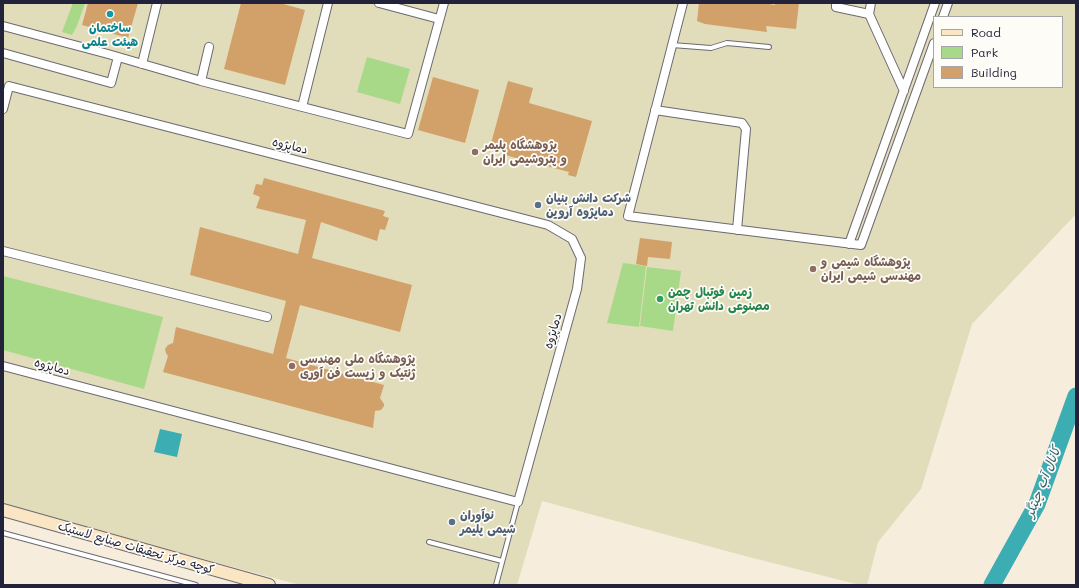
<!DOCTYPE html>
<html>
<head>
<meta charset="utf-8">
<style>
	body { margin:0 }
	#map { position:relative; width:1079px; height:588px; overflow:hidden; background:#f7eddc; font-family:Mali,sans-serif }
	canvas { display:block }
	.frame { position:absolute; inset:0; border:4px solid #22223b; pointer-events:none }
	.legend { position:absolute; left:933px; top:16px; width:130px; height:72px; box-sizing:border-box; background:#fdfcf7; border:1px solid #a5a5ac; margin:0; padding:5px 7px; list-style:none; font-size:12px; color:#22223b }
	.legend li { display:flex; align-items:center; gap:8px; height:20px }
	.legend b { width:20px; border:1px solid #a5a5ac }
</style>
</head>
<body>
<div id="map">
<canvas width="1079" height="588"></canvas>
<div class="frame"></div>
<ul class="legend">
<li><b style="height:5px;background:#fbe6c3"></b>Road</li>
<li><b style="height:11px;background:#a8d988"></b>Park</li>
<li><b style="height:11px;background:#d2a169"></b>Building</li>
</ul>
</div>
<script>
const c = document.querySelector('canvas').getContext('2d');
c.lineJoin = 'round';
function fillPath(path, color) {
  c.fillStyle = color;
  c.fill(path, 'evenodd');
}
function stroke(path, color, width, dash) {
  c.strokeStyle = color;
  c.lineWidth = width;
  c.lineCap = dash ? 'butt' : 'round';
  c.setLineDash(dash || []);
  c.stroke(path);
}
function drawText(font, color, halo, rows, align = 'center') {
  c.font = font + ' Mali,"Playpen Sans Arabic",sans-serif';
  c.lineWidth = 3.5;
  c.setLineDash([]);
  c.textBaseline = 'middle';
  c.strokeStyle = halo;
  c.fillStyle = color;
  for (const [text, x, y, turn = 0] of rows) {
    c.save();
    c.translate(x, y);
    c.rotate((+turn || 0) * Math.PI / 180);
    c.textAlign = isNaN(turn) ? turn : align;
    if (halo) c.strokeText(text, 0, 0);
    c.fillText(text, 0, 0);
    c.restore();
  }
}
fillPath(new Path2D(`
	M3,3H1076V214L972,324L921,489L878,542L867,585H860L745,556L542,501L517,585H300L3,505ZM934,17H1062V87H934Z`), '#e1dcba');
fillPath(new Path2D(`
	M73,3H85L77,26L72,35L62,32Z
	M367,57L410,69L400,104L357,92Z
	M623,263L646,266L639,327L607,323Z
	M647,267L681,271L673,331L640,326Z
	M3,276L163,317L144,389L3,350Z`), '#a8d988');
fillPath(new Path2D(`
	M160,429L182,434L177,457L154,452Z`), '#3badb3');
stroke(new Path2D(`
	M992,585L1037,504L1076,396`), '#3badb3', 17);
fillPath(new Path2D(`
	M88,3H138L128,38L82,25Z
	M241,3H280L305,10L285,85L224,69Z
	M699,3H762L775,5V3H799L796,29L766,26L767,32L705,24L697,21Z
	M433,77L479,90L465,143L418,130Z
	M508,81L533,88L529,103L592,121L576,177L568,175L569,172L505,155L506,151L490,147Z
	M264,178L385,211L383,216L389,218L385,230L380,229L377,241L321,222L312,258L412,285L400,332L300,305L286,358L384,385L380,398L384,404V406L381,410L375,411L373,428L163,372L168,356L166,353L165,349L168,345L173,343L176,327L273,354L286,301L190,275L200,227L298,254L306,220L256,208L260,197L253,194L256,184L262,185Z
	M640,238L672,242L670,259L648,257L647,266L636,264Z`), '#d2a169');
const lane = new Path2D(`
	M672,45L711,48L727,43L769,47
	M3,533L196,585
	M429,542L502,561
	M496,585L518,502`);
const street = new Path2D(`
	M379,3L439,19
	M683,3L628,216L861,245L934,43
	M836,3V7L869,14L871,3
	M869,14L904,91
	M943,17L948,3
	M3,26L108,54L201,81L408,134L444,3
	M3,53L111,83L118,57
	M142,64L157,3
	M201,81L209,47
	M302,107L328,3
	M3,109L9,86L548,225L572,239L581,258L577,289L518,502L3,366
	M655,110L742,123L746,129L737,230
	M849,244L935,3
	M3,251L267,317`);
const secondary = new Path2D(`
	M3,510L269,585`);
stroke(lane, '#6d6973', 6);
stroke(street, '#6d6973', 10);
stroke(secondary, '#6d6973', 14);
stroke(lane, '#fff', 4);
stroke(street, '#fff', 8);
stroke(secondary, '#fbe6c3', 12);
for (const [x, y, r, color] of [
	[110,14,4,"#0f9aa8"],
	[475,152,4,"#8d6e63"],
	[538,205,4,"#5c6f8a"],
	[813,269,4,"#8d6e63"],
	[660,299,4,"#2e9e5b"],
	[292,366,4,"#8d6e63"],
	[452,522,4,"#5c6f8a"]
]) {
  const dot = new Path2D();
  dot.arc(x, y, r, 0, 2 * Math.PI);
  c.fillStyle = color;
  c.fill(dot);
  stroke(dot, '#fdfcf7', 1.5);
}
drawText('bold 12px', '#0d838f', '#fdfcf7', [
	["ساختمان",110,28],
	["هیئت علمی",110,42]
]);
drawText('bold 12px', '#785e54', '#fdfcf7', [
	["پژوهشگاه پلیمر",483,145],
	["و پتروشیمی ایران",483,159],
	["پژوهشگاه شیمی و",821,262],
	["مهندسی شیمی ایران",821,276],
	["پژوهشگاه ملی مهندسی",300,359],
	["ژنتیک و زیست فن آوری",300,373]
], 'left');
drawText('12px', '#22223b', '#fdfcf7', [
	["دماپژوه",290,146,14],
	["دماپژوه",553,331,-74],
	["دماپژوه",52,367,15],
	["کوچه مرکز تحقیقات صنایع لاستیک",136,548,16]
]);
drawText('bold 12px', '#4e5e75', '#fdfcf7', [
	["شرکت دانش بنیان",546,198],
	["دماپژوه آروین",546,212],
	["نوآوران",460,515],
	["شیمی پلیمر",460,529]
], 'left');
drawText('bold 12px', '#27864d', '#fdfcf7', [
	["زمین فوتبال چمن",668,292],
	["مصنوعی دانش تهران",668,306]
], 'left');
drawText('italic 13px', '#2d6171', '#fdfcf7', [
	["کانال آب چیتگر",1043,482,-68]
]);
</script>
</body>
</html>
